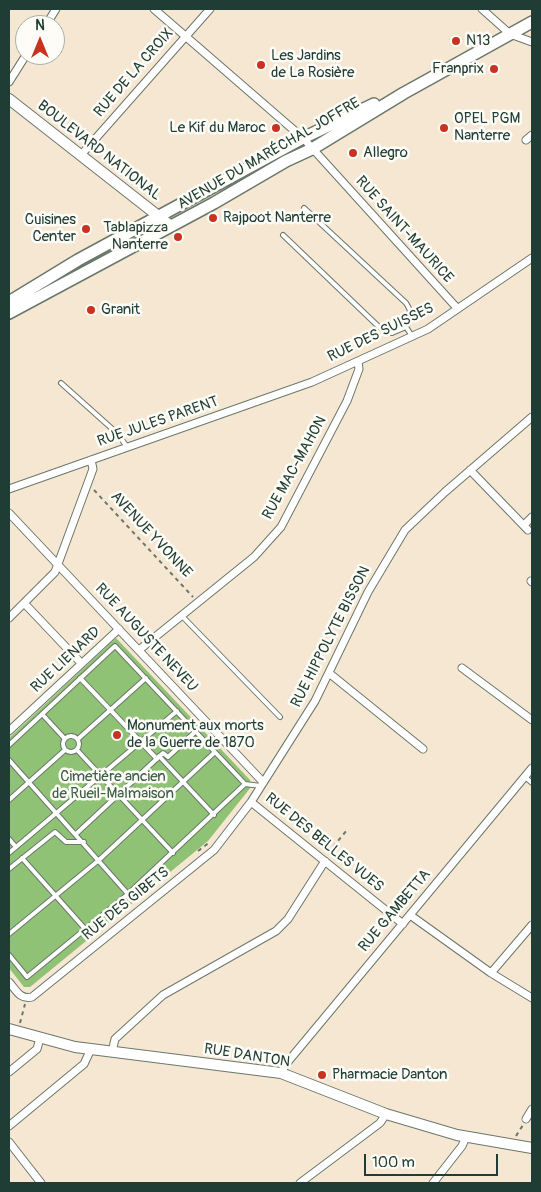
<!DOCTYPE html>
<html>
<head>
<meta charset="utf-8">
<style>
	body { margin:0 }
	#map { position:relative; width:541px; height:1192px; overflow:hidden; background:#f6e7d2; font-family:Pangolin,sans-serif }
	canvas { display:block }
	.frame { position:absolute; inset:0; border:10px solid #1f3d34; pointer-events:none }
	.north { position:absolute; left:15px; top:15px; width:50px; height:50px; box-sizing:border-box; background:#fdfcf7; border:1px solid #a4b0a9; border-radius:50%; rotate:0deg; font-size:14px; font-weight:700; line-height:20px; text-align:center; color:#1f3d34 }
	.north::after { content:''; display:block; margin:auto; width:18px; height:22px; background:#c8321e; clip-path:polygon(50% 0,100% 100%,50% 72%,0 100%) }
	.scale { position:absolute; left:364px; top:1154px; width:134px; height:22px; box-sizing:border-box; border:2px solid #1f3d34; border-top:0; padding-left:6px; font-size:15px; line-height:18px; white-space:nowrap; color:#1f3d34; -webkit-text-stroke:4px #fdfcf7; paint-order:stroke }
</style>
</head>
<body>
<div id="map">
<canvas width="541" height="1192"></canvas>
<div class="frame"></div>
<div class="north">N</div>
<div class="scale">100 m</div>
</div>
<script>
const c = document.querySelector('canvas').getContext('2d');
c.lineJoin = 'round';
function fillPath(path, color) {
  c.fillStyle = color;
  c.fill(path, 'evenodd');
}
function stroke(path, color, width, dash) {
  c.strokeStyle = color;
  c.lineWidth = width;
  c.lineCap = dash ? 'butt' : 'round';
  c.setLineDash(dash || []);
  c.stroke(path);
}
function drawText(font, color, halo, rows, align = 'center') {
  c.font = font + ' Pangolin,sans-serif';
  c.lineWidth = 5;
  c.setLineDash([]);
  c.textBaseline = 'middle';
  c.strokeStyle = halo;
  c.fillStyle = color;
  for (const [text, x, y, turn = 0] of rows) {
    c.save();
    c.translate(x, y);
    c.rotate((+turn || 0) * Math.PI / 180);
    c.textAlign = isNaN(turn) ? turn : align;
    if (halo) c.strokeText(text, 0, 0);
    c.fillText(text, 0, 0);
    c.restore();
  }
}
fillPath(new Path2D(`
	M116,638L250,780L251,787L208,841L30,987H24L9,968V738Z`), '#8fc274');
const lane = new Path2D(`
	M304,208L406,303C412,312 412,318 406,327
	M283,235L379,327L392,333L406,327L412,336
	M61,383L118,434L127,447
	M182,616L280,717
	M80,678L157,759
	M42,714L65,739
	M63 744a8 8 0 1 1 16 0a8 8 0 1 1-16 0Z
	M78,739L146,678
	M9,745L115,646L245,784L261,786
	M77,750L173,853
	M159,756L214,815
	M9,760L128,894
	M525,777L532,783
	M9,800L65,750
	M76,834L163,753L168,757L196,731
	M9,839L16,847
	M9,853L177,711
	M22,858L86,930
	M9,869L55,832L66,842H84
	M9,934L99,860L215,752
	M9,955L27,977L128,894L245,784`);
const street = new Path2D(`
	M154,9L303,138L457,308
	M482,9L510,34L532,42
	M46,25L56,9
	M9,82L26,55
	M526,140L532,135
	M81,155L210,9
	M470,470L528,530
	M9,489L312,382L428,329L532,258
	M9,513L263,782
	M524,525L532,517
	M531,581L532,582
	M24,603L81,663
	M9,618L55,572L93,469L91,460
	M139,650L254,557L281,527L347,401L359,369L358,361
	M462,668L532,720
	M329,673L423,749
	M9,731L119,629
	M251,802L403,924
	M410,915L491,973L532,998
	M491,973L532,925
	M9,982C16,990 20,1000 32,997L214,850L251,802L315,701L368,592L405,530L445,492L532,417
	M112,1052L115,1039L163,995L276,931L288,919L325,861
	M9,1072L37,1049L40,1038
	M281,1073L286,1064L532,768
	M526,1119L532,1109
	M9,1126L84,1064L91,1049
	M9,1142L41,1183
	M300,1183L380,1123L386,1114
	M433,1183L462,1146L466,1137`);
const secondary = new Path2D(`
	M9,99L171,226
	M9,1029L75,1047L281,1073L386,1114L457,1135L532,1148`);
const primary = new Path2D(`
	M9,302L78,260L303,138L374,104
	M9,313L214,203L286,161L312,149L404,93L532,22`);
stroke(lane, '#6a786b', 6);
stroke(street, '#6a786b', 9);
stroke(secondary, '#6a786b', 12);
stroke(primary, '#6a786b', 14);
stroke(new Path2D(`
	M94,490L193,597
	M198,851L210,842
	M328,853L347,830
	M20,1023L25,1004
	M516,1136L523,1125`), '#6a786b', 2, [4, 4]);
stroke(lane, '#fff', 4);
stroke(street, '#fff', 7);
stroke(secondary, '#fff', 10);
stroke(primary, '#fff', 11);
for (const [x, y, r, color] of [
	[456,41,5,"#c8321e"],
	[261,65,5,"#c8321e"],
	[494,69,5,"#c8321e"],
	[276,128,5,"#c8321e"],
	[444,128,5,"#c8321e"],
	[353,153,5,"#c8321e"],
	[213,218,5,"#c8321e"],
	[86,229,5,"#c8321e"],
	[178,237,5,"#c8321e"],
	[91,310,5,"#c8321e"],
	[117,735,5,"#c8321e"],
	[322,1075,5,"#c8321e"]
]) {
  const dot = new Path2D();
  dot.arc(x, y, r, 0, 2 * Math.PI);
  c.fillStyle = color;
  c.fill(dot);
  stroke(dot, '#fdfcf7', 2);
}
drawText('15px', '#1f3d34', '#fdfcf7', [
	["N13",466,41],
	["Les Jardins",271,56],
	["de La Rosière",271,73],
	["Franprix",484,69,"right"],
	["OPEL PGM",454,119],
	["Nanterre",454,136],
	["Le Kif du Maroc",266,128,"right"],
	["Allegro",363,153],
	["Rajpoot Nanterre",223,218],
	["Cuisines",76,220,"right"],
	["Center",76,237,"right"],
	["Tablapizza",168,228,"right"],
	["Nanterre",168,245,"right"],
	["Granit",101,310],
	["Monument aux morts",127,726],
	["de la Guerre de 1870",127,743],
	["Pharmacie Danton",332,1075]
], 'left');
drawText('15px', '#1f3d34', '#fdfcf7', [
	["RUE DE LA CROIX",134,73,-49],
	["BOULEVARD NATIONAL",99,151,38],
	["AVENUE DU MARÉCHAL JOFFRE",269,154,-30],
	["RUE SAINT-MAURICE",404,230,48],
	["RUE DES SUISSES",381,333,-26],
	["RUE JULES PARENT",158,422,-19],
	["RUE MAC-MAHON",295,468,-61],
	["AVENUE YVONNE",151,535,47],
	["RUE HIPPOLYTE BISSON",331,637,-63],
	["RUE AUGUSTE NEVEU",146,638,47],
	["RUE LIENARD",66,660,-43],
	["RUE DES BELLES VUES",324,843,39],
	["RUE DES GIBETS",126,904,-39],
	["RUE GAMBETTA",395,911,-50],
	["RUE DANTON",247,1056,9]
]);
drawText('15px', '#3b5e44', '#fdfcf7', [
	["Cimetière ancien",113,777],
	["de Rueil-Malmaison",113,794]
]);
</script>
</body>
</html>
